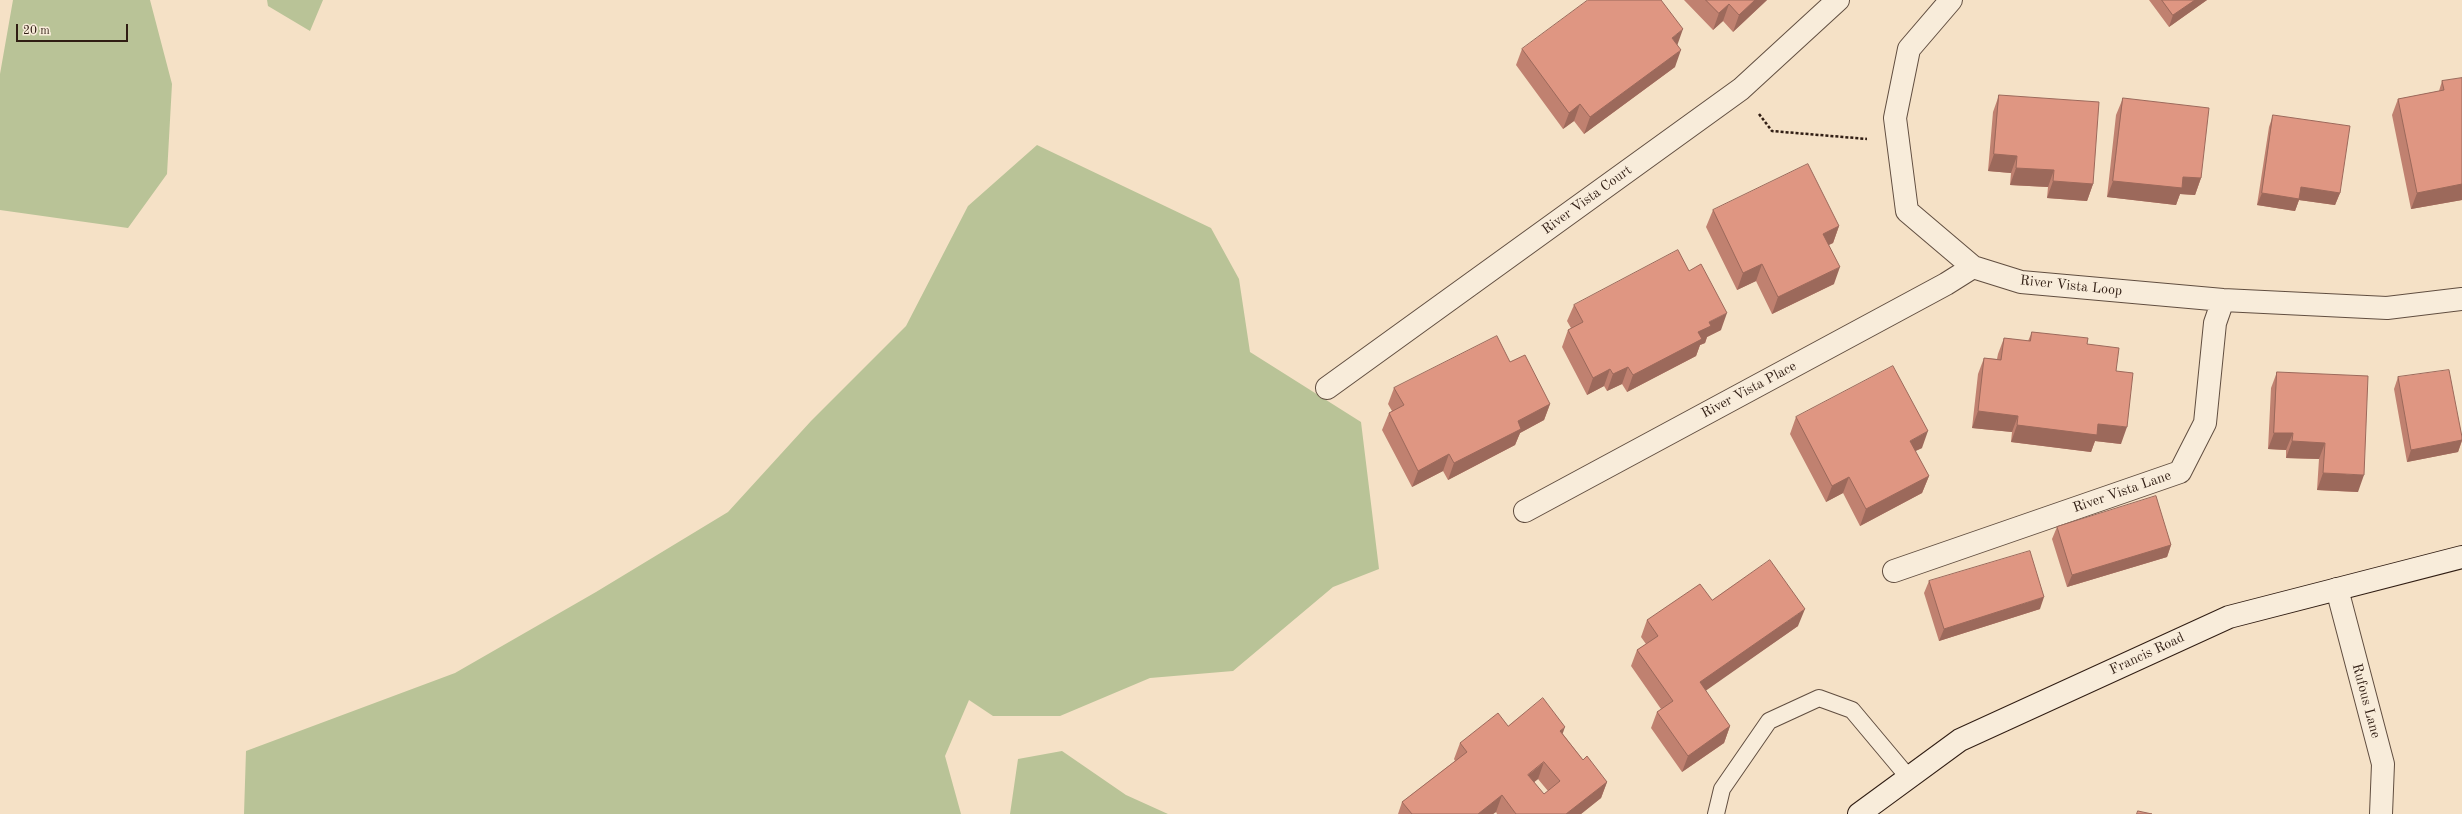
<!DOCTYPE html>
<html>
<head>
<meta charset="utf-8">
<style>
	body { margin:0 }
	#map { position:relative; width:2462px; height:814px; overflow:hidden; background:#f5e1c6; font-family:"Old Standard TT",serif }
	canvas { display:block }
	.scale { position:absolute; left:16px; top:24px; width:112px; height:18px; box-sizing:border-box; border:2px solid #301d13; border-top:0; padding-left:5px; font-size:12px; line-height:14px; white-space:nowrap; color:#301d13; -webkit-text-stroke:3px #f8ecda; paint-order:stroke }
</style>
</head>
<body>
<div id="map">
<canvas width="2462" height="814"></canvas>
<div class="scale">20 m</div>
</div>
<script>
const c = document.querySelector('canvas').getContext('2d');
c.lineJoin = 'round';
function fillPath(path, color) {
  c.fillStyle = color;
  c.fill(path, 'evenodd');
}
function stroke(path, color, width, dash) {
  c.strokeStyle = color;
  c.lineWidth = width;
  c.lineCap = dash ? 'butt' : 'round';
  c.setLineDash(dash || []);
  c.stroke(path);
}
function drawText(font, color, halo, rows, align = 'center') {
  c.font = font + ' "Old Standard TT",serif';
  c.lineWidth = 3.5;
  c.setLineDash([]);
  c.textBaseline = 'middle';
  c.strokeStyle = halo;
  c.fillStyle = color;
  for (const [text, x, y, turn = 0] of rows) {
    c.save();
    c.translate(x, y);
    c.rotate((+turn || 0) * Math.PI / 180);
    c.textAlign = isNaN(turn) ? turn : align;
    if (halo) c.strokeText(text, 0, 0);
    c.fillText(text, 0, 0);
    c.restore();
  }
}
fillPath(new Path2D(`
	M13,0H150L172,84L167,174L128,228L0,210V74Z
	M267,0H323L310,31L268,6Z
	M1037,145L1211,228L1239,279L1250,352L1361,422L1379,569L1333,587L1233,671L1150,678L1060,716H993L969,700L945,756L961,814H244L246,751L455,673L596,592L728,512L811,421L906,326L968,206Z
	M1062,751L1126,795L1168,814H1010L1018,759Z`), '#b9c397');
const lane = new Path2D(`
	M1716,814L1722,789L1769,721L1819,698L1852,710L1909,778`);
const street = new Path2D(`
	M1951,0L1909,49L1895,118L1907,211L1973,267L2021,282L2223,300L2387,308L2462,299
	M1327,388L1741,89L1838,0
	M1525,511L1946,284L1973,267
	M1894,571L2180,472L2205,423L2215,323L2223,300
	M2337,589L2383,764L2381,814`);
const secondary = new Path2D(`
	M1859,814L1960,740L2229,617L2462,557`);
stroke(lane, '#614e40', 18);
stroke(street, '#614e40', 24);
stroke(secondary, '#301d13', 24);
stroke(new Path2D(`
	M1759,114L1772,131L1867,139`), '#301d13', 2.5, [3, 2]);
stroke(lane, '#f8ecda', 16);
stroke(street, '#f8ecda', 22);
stroke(secondary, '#f8ecda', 22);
fillPath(new Path2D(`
	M1684,0H1767L1733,32L1723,21L1713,30Z
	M2149,0H2207L2169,27Z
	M1677,45L1675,67L1584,134L1574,121L1563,129L1516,65L1522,49Z
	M2462,78V200L2411,209L2392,115L2398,99L2439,91L2442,81Z
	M1999,95L2093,184L2087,201L2047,198L2048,187L2010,185L2011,173L1988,171L1993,112Z
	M2123,98L2201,178L2195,195L2180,194L2176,205L2107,197L2116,115Z
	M2273,115L2340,193L2335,205L2299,200L2295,211L2257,205L2269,127Z
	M1713,210L1839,226L1833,243L1828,245L1834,284L1772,314L1756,281L1737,290L1706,227Z
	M1574,305L1721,330L1707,337L1705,343L1700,345L1696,356L1627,392L1622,384L1607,391L1604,386L1587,395L1562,347L1568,330L1571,328L1567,321Z
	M2032,332L2087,344L2116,371L2121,444L2095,441L2091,452L2011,442L2012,432L1972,428L1978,374L1984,358L1997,359L1998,354L2004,338L2028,341Z
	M1510,362L1550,404L1544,420L1520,433L1515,445L1448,480L1443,471L1412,487L1382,430L1389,413L1392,411L1388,404L1394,388Z
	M2277,372L2358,492L2317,490L2319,459L2286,458V450L2268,449L2271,388Z
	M2398,377L2462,437V441L2458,452L2407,462L2394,389Z
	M1796,417L1922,448L1915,451L1929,476L1922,493L1860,526L1843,493L1826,502L1790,434Z
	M2057,527L2171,545L2167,557L2067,587L2052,539Z
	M1929,581L2040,609L1939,641L1924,593Z
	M1712,600L1798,626L1705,690L1730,726L1724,743L1682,772L1651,728L1657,712L1661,709L1631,666L1637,650L1646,644L1641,637L1647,620Z
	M1563,734L1583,760L1607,782L1601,798L1581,814H1497L1496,812L1493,814H1398L1402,802L1455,761L1454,759L1460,743ZM1538,779L1548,791L1544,794L1534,782Z`), '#c08170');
fillPath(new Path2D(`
	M1755,0H1767L1733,32L1739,15Z
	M2195,0H2207L2169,27L2173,15Z
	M1729,4L1723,21L1713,30L1719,13Z
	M1683,29L1677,46L1672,38Z
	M1681,50L1675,67L1584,134L1590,117Z
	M1580,104L1574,121L1563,129L1569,113Z
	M1994,154L2017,156L2011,173L1988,171Z
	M2016,168L2054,170L2048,187L2010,185Z
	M2183,177L2201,178L2195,195L2180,194L2176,205L2107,197L2113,181Z
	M2053,181L2093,184L2087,201L2047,198Z
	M2462,184V200L2411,209L2417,193Z
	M2301,187L2340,193L2335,205L2299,200L2295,211L2257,205L2262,193Z
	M1839,226L1833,243L1817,251L1823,234Z
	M1762,264L1756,281L1737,290L1743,273Z
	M1840,267L1834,284L1772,314L1778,297Z
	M1727,313L1721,330L1707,337L1705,343L1700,345L1696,356L1627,392L1633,375L1698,332L1709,322Z
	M1628,367L1622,384L1607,391L1613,374Z
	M1610,369L1604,386L1587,395L1593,378Z
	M1550,404L1544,420L1520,433L1515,445L1448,480L1454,463L1518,421Z
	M1978,411L2018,416L2012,432L1972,428Z
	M2098,424L2127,427L2121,444L2095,441L2091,452L2011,442L2017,425Z
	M1928,431L1922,448L1903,457L1910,441Z
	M2274,433H2293L2286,450L2268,449Z
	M2462,440L2458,452L2407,462L2411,450Z
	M2292,441L2325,443L2319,459L2286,458Z
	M1449,454L1443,471L1412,487L1418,471Z
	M2323,473L2364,475L2358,492L2317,490Z
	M1929,476L1922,493L1860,526L1866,509Z
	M1849,477L1843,493L1826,502L1832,486Z
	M2171,545L2167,557L2067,587L2072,575Z
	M2044,597L2040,609L1939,641L1944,629Z
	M1805,609L1798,626L1694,699L1700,682Z
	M1730,726L1724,743L1682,772L1688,756Z
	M1565,727L1559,744L1560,731Z
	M1544,762L1538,779L1522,792L1528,775Z
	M1607,782L1601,798L1581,814H1566Z
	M1502,795L1496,812L1493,814H1478Z`), '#9c695b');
const building = new Path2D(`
	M1588,0H1661L1683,29L1672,38L1681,50L1590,117L1580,104L1569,113L1522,49Z
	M1706,0H1755L1739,15L1729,4L1719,13Z
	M2162,0H2195L2173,15Z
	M2462,78V184L2417,193L2398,99L2444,90L2442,81Z
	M1999,95L2099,102L2093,184L2053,181L2054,170L2016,168L2017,156L1994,154Z
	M2123,98L2209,108L2201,178L2183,177L2182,188L2113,181Z
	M2273,115L2350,126L2340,193L2301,187L2299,199L2262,193Z
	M1808,164L1839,226L1823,234L1840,267L1778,297L1762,264L1743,273L1713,210Z
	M1678,250L1689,271L1701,264L1727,313L1709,322L1711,326L1698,332L1702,339L1633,375L1628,367L1613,374L1610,369L1593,378L1568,330L1583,322L1574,305Z
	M2032,332L2088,338L2087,344L2119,348L2116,371L2133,373L2127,427L2098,424L2097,435L2017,425L2018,416L1978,411L1984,358L2001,360L2004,338L2030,341Z
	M1497,336L1510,362L1525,355L1550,404L1518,421L1521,429L1454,463L1449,454L1418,471L1389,413L1404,405L1394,388Z
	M1893,366L1928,431L1910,441L1929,476L1866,509L1849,477L1832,486L1796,417Z
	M2449,370L2462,437V440L2411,450L2398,377Z
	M2277,372L2368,376L2364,475L2323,473L2325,443L2292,441L2293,433H2274Z
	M2156,496L2171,545L2072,575L2057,527Z
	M2030,551L2044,597L1944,629L1929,581Z
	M1770,560L1805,609L1700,682L1730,726L1688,756L1657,712L1673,701L1637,650L1658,636L1647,620L1700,584L1712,600Z
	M1543,698L1565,727L1560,731L1583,760L1587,756L1607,782L1566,814H1516L1502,795L1478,814H1412L1402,802L1467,752L1460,743L1498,713L1508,726ZM1544,762L1560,781L1544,794L1528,775Z
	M2138,811L2152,814H2137Z`);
fillPath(building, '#df9682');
stroke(building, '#9c695b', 1);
drawText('14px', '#301d13', '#f8ecda', [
	["River Vista Court",1587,200,-36],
	["River Vista Loop",2071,286,6],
	["River Vista Place",1749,390,-28],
	["River Vista Lane",2122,492,-19],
	["Francis Road",2147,654,-25],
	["Rufous Lane",2366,701,75]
]);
</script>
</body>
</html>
